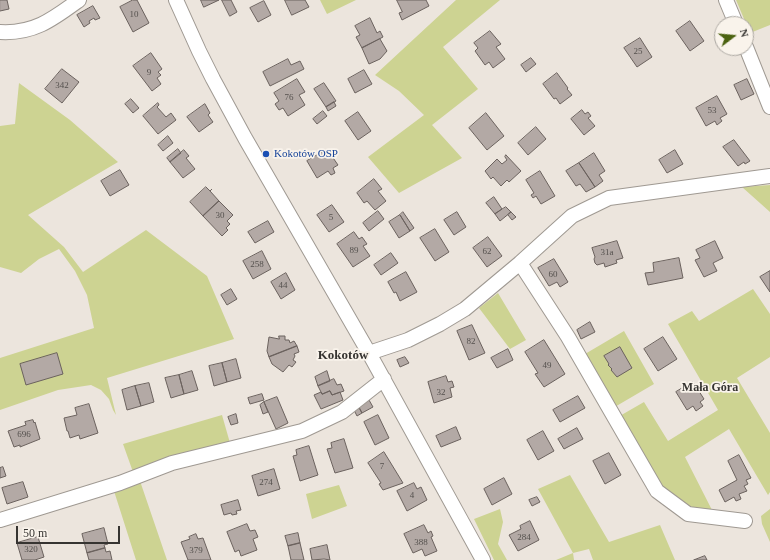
<!DOCTYPE html>
<html>
<head>
<meta charset="utf-8">
<style>
	body { margin:0 }
	#map { position:relative; width:770px; height:560px; overflow:hidden; background:#ece5dd; font-family:"Times New Roman",serif }
	canvas { display:block }
	.north { position:absolute; left:714px; top:16px; width:40px; height:40px; box-sizing:border-box; background:#f9f3eb; border:1px solid #aba7a1; border-radius:50%; rotate:74deg; font-size:11px; font-weight:700; line-height:16px; text-align:center; color:#363431 }
	.north::after { content:''; display:block; margin:auto; width:14px; height:18px; background:#4b6210; clip-path:polygon(50% 0,100% 100%,50% 72%,0 100%) }
	.scale { position:absolute; left:16px; top:526px; width:104px; height:18px; box-sizing:border-box; border:2px solid #363431; border-top:0; padding-left:5px; font-size:12px; line-height:14px; white-space:nowrap; color:#363431; -webkit-text-stroke:3px #f9f3eb; paint-order:stroke }
</style>
</head>
<body>
<div id="map">
<canvas width="770" height="560"></canvas>
<div class="north">N</div>
<div class="scale">50 m</div>
</div>
<script>
const c = document.querySelector('canvas').getContext('2d');
c.lineJoin = 'round';
function fillPath(path, color) {
  c.fillStyle = color;
  c.fill(path, 'evenodd');
}
function stroke(path, color, width, dash) {
  c.strokeStyle = color;
  c.lineWidth = width;
  c.lineCap = dash ? 'butt' : 'round';
  c.setLineDash(dash || []);
  c.stroke(path);
}
function drawText(font, color, halo, rows, align = 'center') {
  c.font = font + ' "Times New Roman",serif';
  c.lineWidth = 3.5;
  c.setLineDash([]);
  c.textBaseline = 'middle';
  c.strokeStyle = halo;
  c.fillStyle = color;
  for (const [text, x, y, turn = 0] of rows) {
    c.save();
    c.translate(x, y);
    c.rotate((+turn || 0) * Math.PI / 180);
    c.textAlign = isNaN(turn) ? turn : align;
    if (halo) c.strokeText(text, 0, 0);
    c.fillText(text, 0, 0);
    c.restore();
  }
}
fillPath(new Path2D(`
	M320,0H356L327,14Z
	M456,0H500L443,47L478,89L432,125L462,158L399,193L368,157L424,115L399,91L375,75Z
	M736,0H770V25L750,33Z
	M19,83L70,120L118,162L28,215L64,247L83,272L146,230L207,276L234,339L107,378L116,415L113,410L109,399L101,390L91,385L58,390L0,410V358L94,328L87,295L75,271L59,249L39,259L21,273L0,267V126L15,124Z
	M770,185V212L742,187Z
	M753,289L770,314V357L737,378L770,433V492L768,495L729,429L685,457L713,512L691,510L658,486L618,417L644,402L668,441L718,410L668,324L692,311L699,321Z
	M498,293L526,340L510,349L479,308Z
	M624,331L654,384L613,408L585,354Z
	M222,415L230,443L133,472L123,444Z
	M570,475L609,542L660,525L675,560H593L589,549L573,553L574,560H556L573,553L538,489Z
	M140,481L167,560H136L114,491Z
	M339,485L347,506L312,519L306,494Z
	M500,509L503,522L498,544L507,560H494L474,519Z
	M770,509V542L762,524L761,516Z`), '#cdd392');
const building = new Path2D(`
	M0,0H7L9,9L0,11Z
	M133,0H137L149,23L133,32L120,7Z
	M201,0H219L204,7Z
	M222,0H231L237,12L230,16Z
	M285,0H305L309,7L292,15Z
	M397,0H426L429,6L402,20L399,13L402,12Z
	M264,1L271,15L258,22L250,8Z
	M93,6L100,18L95,20L94,18L89,21L90,23L84,27L77,15Z
	M370,18L377,33L380,31L383,37L362,48L356,37L360,35L355,26Z
	M690,21L704,41L690,51L676,31Z
	M490,31L501,44L496,47L505,59L493,68L489,62L485,65L475,51L478,48L474,43Z
	M640,38L652,57L637,67L624,48Z
	M380,39L387,51L380,59L369,64L362,48Z
	M151,53L162,69L158,72L161,75L157,78L161,84L152,91L133,66Z
	M531,58L536,64L526,72L521,65Z
	M288,59L291,65L300,61L304,69L270,86L263,72Z
	M62,69L79,82L62,103L45,89Z
	M364,70L372,84L355,93L348,79Z
	M557,73L568,88L567,89L572,95L560,104L556,98L554,99L543,84Z
	M297,79L305,92L299,95L305,105L288,116L283,108L279,110L275,104L279,101L274,93Z
	M747,79L754,94L741,100L734,85Z
	M324,83L336,101L326,107L314,89Z
	M717,96L727,114L720,118L722,121L717,125L715,121L706,126L696,108Z
	M131,99L139,108L133,113L125,104Z
	M334,102L336,106L328,111L326,107Z
	M158,103L159,105L157,107L166,117L171,113L176,120L158,134L143,116Z
	M205,104L210,113L208,115L213,122L199,132L187,117Z
	M582,110L585,114L588,112L591,116L588,118L595,126L584,135L571,119Z
	M323,111L327,116L317,124L313,119Z
	M358,112L371,131L358,140L345,121Z
	M486,113L504,136L487,150L469,128Z
	M536,127L546,139L528,155L518,143Z
	M168,136L173,143L163,151L158,145Z
	M734,140L750,161L745,164L744,162L738,166L723,147Z
	M178,149L181,153L170,162L167,158Z
	M184,150L189,156L186,158L195,169L183,178L170,162Z
	M675,150L683,164L667,173L659,160Z
	M323,152L325,155L329,152L338,165L333,168L335,173L331,175L328,171L317,178L307,161Z
	M594,153L605,171L599,175L603,181L595,187L579,163Z
	M506,155L521,171L509,182L507,180L501,186L493,177L491,179L485,171L497,159L502,164L507,160L505,157Z
	M579,163L595,187L586,192L580,184L576,186L566,171Z
	M120,170L129,185L110,196L101,181Z
	M540,171L555,196L541,204L536,196L533,198L531,195L534,193L526,180Z
	M374,179L382,189L378,191L386,201L375,210L367,201L364,203L357,193Z
	M206,187L210,191L212,189L210,191L219,201L203,216L190,202Z
	M494,197L502,209L495,214L486,203Z
	M219,201L233,215L227,221L230,224L226,228L228,230L222,236L203,216Z
	M332,205L344,222L329,232L317,215Z
	M506,207L511,212L500,221L495,214Z
	M378,211L384,219L369,231L363,223Z
	M403,212L414,228L410,231L400,215Z
	M457,212L466,227L454,235L444,220Z
	M511,212L516,217L512,220L508,215Z
	M400,215L410,231L399,238L389,222Z
	M268,221L274,232L255,243L248,232Z
	M435,229L449,252L435,261L420,238Z
	M354,232L359,239L362,237L367,244L363,246L370,256L353,267L337,244Z
	M488,237L502,256L487,267L473,248Z
	M617,241L623,258L616,260L617,263L605,267L604,263L597,265L595,263L594,259L595,257L592,248Z
	M715,241L723,258L713,263L717,271L704,277L695,260L700,258L696,250Z
	M262,251L271,269L253,279L243,261Z
	M391,253L398,263L381,275L374,265Z
	M679,258L683,278L648,285L645,273L654,272L653,263Z
	M554,259L568,282L560,287L557,282L549,286L538,268Z
	M770,271V292L760,277Z
	M406,272L417,292L400,301L396,292L394,293L388,282Z
	M286,273L295,290L281,299L271,282Z
	M231,289L237,299L227,305L221,295Z
	M590,322L595,332L581,339L577,330Z
	M472,325L485,353L469,360L457,331Z
	M279,336H285V340H289L290,343L294,341L297,346L269,357L267,351L269,337L279,339Z
	M663,337L677,359L658,371L644,349Z
	M544,340L565,374L544,387L535,374L538,373L525,352Z
	M297,346L299,352L294,354L295,356L293,360L296,362L292,367L289,365L283,372L272,364L269,357Z
	M620,347L632,368L617,377L611,370L612,369L608,365L609,364L604,356Z
	M508,349L513,360L497,368L491,358Z
	M57,353L63,374L26,385L20,364Z
	M405,357L409,363L400,367L397,360Z
	M236,359L241,378L227,382L222,363Z
	M222,363L227,382L214,386L209,366Z
	M192,371L198,390L184,394L179,375Z
	M327,371L330,381L318,386L315,377Z
	M179,375L184,394L171,398L165,378Z
	M446,376L448,382L452,381L454,387L450,388L452,397L434,403L428,382Z
	M334,379L337,385L341,384L344,391L332,395L330,391L322,394L318,386Z
	M693,382L704,399L700,402L703,406L696,411L693,406L687,410L676,392Z
	M149,383L154,402L141,406L135,386Z
	M135,386L141,406L127,410L122,390Z
	M330,391L332,395L340,392L343,400L321,409L314,395L321,392L322,394Z
	M262,394L264,400L250,404L248,398Z
	M578,396L585,408L560,422L553,410Z
	M277,397L288,423L276,429L264,402Z
	M369,400L373,407L362,413L358,406Z
	M264,402L268,412L263,414L260,405Z
	M89,404L98,433L80,439L79,435L70,438L68,431H67L64,418L77,415L75,408Z
	M359,407L362,413L357,416L354,410Z
	M236,414L238,423L231,425L228,417Z
	M378,415L389,438L375,445L364,422Z
	M33,420L34,423L35,422L40,439L20,447V445L14,447L8,431L26,425L25,422Z
	M456,427L461,439L441,447L436,436Z
	M577,428L583,439L564,449L558,439Z
	M543,431L554,451L538,460L527,440Z
	M344,439L353,468L335,473L327,449L332,448L331,443Z
	M309,446L318,475L300,481L293,456L297,455L296,450Z
	M384,452L403,483L383,490L379,484L381,483L368,463Z
	M609,453L621,475L605,484L593,461Z
	M739,455L751,478L746,480L748,484L744,486L747,491L739,494L741,499L736,501L734,497L725,502L719,490L737,480L728,461Z
	M3,467L6,476L0,478V468Z
	M274,469L280,489L258,496L252,476Z
	M504,478L512,494L492,505L484,489Z
	M23,482L28,497L7,504L2,488Z
	M414,483L417,489L421,487L427,500L407,511L397,491Z
	M537,497L540,502L532,506L529,500Z
	M238,500L241,510L236,511L237,514L232,515L231,513L224,515L221,505Z
	M530,521L539,540L518,551L509,535L521,529L520,526Z
	M247,524L250,531L255,530L258,537L253,539L257,550L241,556L239,550L235,552L227,532Z
	M424,525L428,533L431,531L433,536L431,537L437,551L425,556L422,549L413,553L404,534Z
	M104,528L108,544L104,545L105,548L87,553L82,534Z
	M298,533L300,543L288,546L285,536Z
	M196,534L198,539L203,538L211,560H188L181,542L190,539L189,537Z
	M38,537L44,557L35,560H22L17,543Z
	M300,543L304,560H291L288,546Z
	M327,545L330,560L324,559L312,560L310,549Z
	M105,548L106,552L110,551L112,560H89L87,553Z
	M705,556L707,560H694Z`);
fillPath(building, '#b3a9a5');
stroke(building, '#6b625e', 1);
const minor = new Path2D(`
	M176,0L199,51L213,79L245,138L369,353L483,560
	M726,0L736,24
	M0,32C34,34 53,19 79,0
	M746,47L770,107
	M520,263L568,337L657,491L688,514L745,521
	M369,353L408,340L440,324L465,309L520,263L572,216L609,198L770,176
	M0,520L120,483L172,463L302,431L342,412L384,379`);
stroke(minor, '#9f9992', 16);
stroke(minor, '#fff', 14);
for (const [x, y, r, color] of [
	[266,154,4,"#1a4fb4"]
]) {
  const dot = new Path2D();
  dot.arc(x, y, r, 0, 2 * Math.PI);
  c.fillStyle = color;
  c.fill(dot);
  stroke(dot, '#f9f3eb', 1.5);
}
drawText('9px', '#55514e', null, [
	["10",134,15],
	["25",638,52],
	["9",149,73],
	["342",62,86],
	["76",289,98],
	["53",712,111],
	["30",220,216],
	["5",331,218],
	["89",354,251],
	["62",487,252],
	["31a",607,253],
	["258",257,265],
	["60",553,275],
	["44",283,286],
	["82",471,342],
	["49",547,366],
	["32",441,393],
	["696",24,435],
	["7",382,467],
	["274",266,483],
	["4",412,496],
	["284",524,538],
	["388",421,543],
	["320",31,550],
	["379",196,551]
]);
drawText('11px', '#164399', '#f9f3eb', [
	["Kokotów OSP",274,154]
], 'left');
drawText('bold 12px', '#363431', '#f9f3eb', [
	["Mała Góra",710,388]
]);
drawText('bold 13px', '#363431', '#f9f3eb', [
	["Kokotów",343,356]
]);
</script>
</body>
</html>
